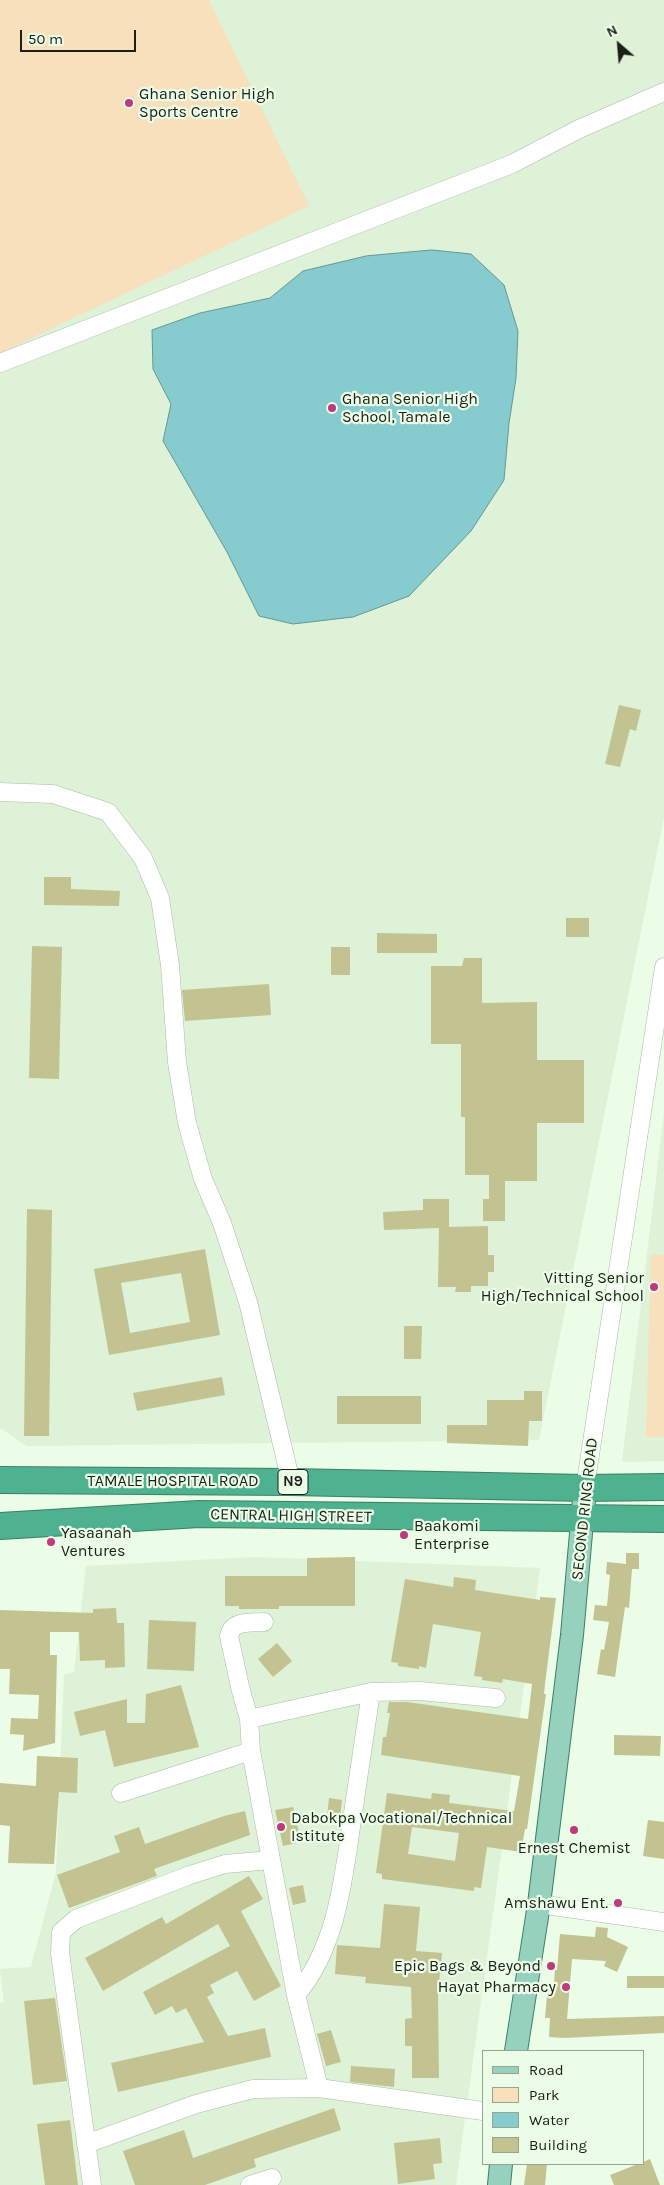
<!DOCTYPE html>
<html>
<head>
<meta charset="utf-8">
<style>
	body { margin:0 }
	#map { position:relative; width:664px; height:2185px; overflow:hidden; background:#ebfce7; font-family:Karla,sans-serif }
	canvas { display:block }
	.legend { position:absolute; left:482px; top:2050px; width:162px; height:115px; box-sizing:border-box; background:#ebfce7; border:1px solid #97a494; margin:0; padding:6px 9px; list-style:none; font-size:15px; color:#1a1f18 }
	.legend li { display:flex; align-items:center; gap:10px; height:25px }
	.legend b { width:25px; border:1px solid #97a494 }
	.north { position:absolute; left:594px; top:20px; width:50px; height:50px; -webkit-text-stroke:4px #ebfce7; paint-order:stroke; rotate:333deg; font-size:14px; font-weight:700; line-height:20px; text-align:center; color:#1a1f18 }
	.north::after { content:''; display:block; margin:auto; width:18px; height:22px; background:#1a1f18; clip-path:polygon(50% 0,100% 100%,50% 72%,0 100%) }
	.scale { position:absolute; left:20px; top:30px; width:116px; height:22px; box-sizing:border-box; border:2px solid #1a1f18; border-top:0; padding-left:6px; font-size:15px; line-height:18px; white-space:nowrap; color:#1a1f18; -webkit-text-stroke:4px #ebfce7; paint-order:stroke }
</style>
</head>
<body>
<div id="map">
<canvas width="664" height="2185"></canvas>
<ul class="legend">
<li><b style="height:6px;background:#95d1bc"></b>Road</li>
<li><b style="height:14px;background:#f7e0bb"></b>Park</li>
<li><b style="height:14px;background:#86cbcd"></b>Water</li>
<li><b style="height:14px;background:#c2c390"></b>Building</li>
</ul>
<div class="north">N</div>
<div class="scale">50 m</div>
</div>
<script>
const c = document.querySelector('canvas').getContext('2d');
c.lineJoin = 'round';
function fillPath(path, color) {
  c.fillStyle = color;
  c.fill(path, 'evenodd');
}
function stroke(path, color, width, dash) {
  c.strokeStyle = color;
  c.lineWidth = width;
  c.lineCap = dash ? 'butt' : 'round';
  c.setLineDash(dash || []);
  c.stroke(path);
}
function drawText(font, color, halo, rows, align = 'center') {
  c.font = font + ' Karla,sans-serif';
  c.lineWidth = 4.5;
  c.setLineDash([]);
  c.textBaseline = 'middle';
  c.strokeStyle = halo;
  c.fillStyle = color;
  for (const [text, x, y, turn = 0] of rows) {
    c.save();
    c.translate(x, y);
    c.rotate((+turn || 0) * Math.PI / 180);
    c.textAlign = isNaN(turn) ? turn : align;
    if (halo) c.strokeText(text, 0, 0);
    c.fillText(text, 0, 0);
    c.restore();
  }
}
fillPath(new Path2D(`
	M0,0H664V817L539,1440L27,1446L0,1428Z
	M664,1113V1461L622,1462Z
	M254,1557L540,1568L456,2185H0V2003H4L0,1969L31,1967L56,1872L64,1675L74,1672L86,1566Z`), '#ddf2d6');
fillPath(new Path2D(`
	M0,0H209L309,206L0,353Z
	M651,1254L664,1255V1437H646Z`), '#f7e0bb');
const water = new Path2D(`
	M432,250L471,254L504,285L518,331L516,378L509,423L504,480L471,531L409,596L353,617L293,624L259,616L227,552L163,441L171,404L153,369L152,330L200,313L270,298L303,271L366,256Z`);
fillPath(water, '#86cbcd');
stroke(water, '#669797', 1);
fillPath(new Path2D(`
	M619,705L641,710L636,731L630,729L620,767L605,764Z
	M44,877H71V889L120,891L119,906L44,905Z
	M566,918H589V937H566Z
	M377,933L437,934V953H377Z
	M32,946L62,947L59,1079L29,1078Z
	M331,947H350V975H331Z
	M464,958H482V1003L537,1002V1060H584V1123H537V1181H505V1221H483V1199H489V1175H465V1117H461V1044H431V966H462Z
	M269,984L271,1015L185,1021L182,990Z
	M423,1199H449V1227L488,1226V1255H494V1272H488V1286H471V1292H455L456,1287H438L439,1228L384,1230L383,1212L423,1210Z
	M27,1209L52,1210L49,1436H24Z
	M205,1249L220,1335L109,1355L94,1269ZM181,1273L190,1322L130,1333L121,1283Z
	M404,1326H422L421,1359H404Z
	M222,1377L225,1395L137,1411L133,1393Z
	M524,1391H542V1421H529L528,1446L447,1443V1425H487V1400H524Z
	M337,1396H421V1424H337Z
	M626,1553H639V1569H632L629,1608L625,1607L615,1677L597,1674L601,1649L604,1650L609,1622L593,1620L595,1605L607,1606L610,1575L606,1574L607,1562L626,1564Z
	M355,1557V1606H279V1609H239V1606H225V1576H307V1558Z
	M454,1577L476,1580L475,1590L540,1600V1597L556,1598L545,1684L544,1694H546L527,1829H525L521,1852L487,1847L481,1888L474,1887V1891L382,1879V1874L376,1873L387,1793L431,1799L432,1793L450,1795L449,1803L514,1811L520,1776L381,1755L383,1737H386L390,1713H387L389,1702H407L528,1719L532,1684L503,1679L502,1683L482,1680V1677L474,1676L481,1632L433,1624L426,1668L419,1666V1669L398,1666V1663L391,1662L405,1579L453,1587ZM412,1827L459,1833L455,1861L408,1854Z
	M116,1608L117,1623H124L125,1667L105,1668V1660L80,1661L79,1632H50V1655H57L55,1743L23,1751L24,1735L10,1734L11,1718L38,1719L39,1695L9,1694L10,1669H0V1610L93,1613V1609Z
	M149,1620L196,1622L194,1671L147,1669Z
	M277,1643L292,1661L273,1677L258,1659Z
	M181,1685L199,1747L114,1767L105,1730L80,1736L74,1712L127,1699V1723H145L146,1694Z
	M614,1735L661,1736L660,1756L614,1755Z
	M37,1756L78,1758L77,1793L59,1792L54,1864L8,1863L10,1826L0,1825V1783L36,1786Z
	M329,1798L342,1800L340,1819L327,1817Z
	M293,1807L300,1837L294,1838L296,1843L283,1846L275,1810Z
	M245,1811L250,1835L154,1869L157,1876L69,1908L57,1875L120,1852L114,1836L139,1827L145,1844L224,1816Z
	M648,1820L664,1822V1859L643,1856Z
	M249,1876L263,1899L241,1911L281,1986L254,2001L237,1971L210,1985L214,1993L207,1997L228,2036L265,2028L271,2057L118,2092L111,2063L204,2042L186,2008L176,2013L172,2006L155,2015L143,1992L230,1946L218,1924L103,1991L85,1958L162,1917L166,1924Z
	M303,1885L306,1902L293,1905L289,1888Z
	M384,1904L420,1907L416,1951L442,1953L438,1992L439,2078H412V2046H405V2019L412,2018L411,1987L365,1983L366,1977L335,1974L337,1945L380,1948Z
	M596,1927L608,1928L607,1937L628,1947L617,1972L604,1966L606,1961L572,1959L567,2019L664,2016V2033L565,2038L549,2037L550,2018H545L547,1995L553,1996L555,1970H557L560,1934L595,1937Z
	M627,1976H664V1988H627Z
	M55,1998L67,2081L33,2085L24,2001Z
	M331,2030L341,2062L326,2066L317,2034Z
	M351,2066L395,2069L394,2087L350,2082Z
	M334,2108L341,2130L254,2159L256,2167L205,2185H135L123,2151L184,2130L193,2158Z
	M70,2120L78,2185H45L37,2124Z
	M440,2138L442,2163L433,2164L435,2179L398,2184L394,2143Z
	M650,2159L660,2185H614L610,2175L638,2164H643V2162Z
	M527,2164H547L545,2185H524Z`), '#c2c390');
const minor = new Path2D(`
	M0,363L512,164L579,129L664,92
	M0,792L53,794L108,812L143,858L160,898L170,965L177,1062L187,1123L203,1179L222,1223L248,1302L291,1482
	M585,1488L664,967
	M264,1622C251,1623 232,1620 229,1636L240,1687L249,1719L251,1751L296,1995L319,2088
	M249,1719L371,1692L420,1691L496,1698
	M121,1793L251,1751
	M539,1904L664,1922
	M296,1995C338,1946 344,1874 353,1813C359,1772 365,1732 371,1692
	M86,2144L196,2104L253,2089L319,2088L483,2111
	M92,2185L60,1953L61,1932L76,1919L190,1875L225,1864L271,1860
	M250,2185L272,2178`);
const major = new Path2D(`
	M516,2051L539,1904L572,1635L585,1488
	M499,2185L501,2164`);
const highway = new Path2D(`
	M0,1480L291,1482L585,1488L664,1487
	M0,1526L199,1514L664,1519`);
stroke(minor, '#acbca8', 19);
stroke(major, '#3c7f66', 24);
stroke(highway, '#3c7f66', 28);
stroke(minor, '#fff', 18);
stroke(major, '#95d1bc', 22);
stroke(highway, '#4eb290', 26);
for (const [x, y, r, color] of [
	[129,103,5,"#be3a80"],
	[332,408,5,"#be3a80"],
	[654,1287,5,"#be3a80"],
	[404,1535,5,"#be3a80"],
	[51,1542,5,"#be3a80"],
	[281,1827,5,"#be3a80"],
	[574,1830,5,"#be3a80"],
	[618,1903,5,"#be3a80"],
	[551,1966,5,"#be3a80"],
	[566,1987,5,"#be3a80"]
]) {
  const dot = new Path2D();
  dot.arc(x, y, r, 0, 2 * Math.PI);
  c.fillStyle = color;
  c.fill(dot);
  stroke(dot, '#ebfce7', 2);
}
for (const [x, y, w] of [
	[293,1482,30]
]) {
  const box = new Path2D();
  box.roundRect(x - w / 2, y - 12.5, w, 25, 4);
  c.fillStyle = '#ebfce7';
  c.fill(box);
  stroke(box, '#1a1f18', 1);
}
drawText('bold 15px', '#1a1f18', null, [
	["N9",293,1482]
]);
drawText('16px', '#1a1f18', '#ebfce7', [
	["Ghana Senior High",139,94],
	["Sports Centre",139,112],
	["Ghana Senior High",342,399],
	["School, Tamale",342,417],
	["Vitting Senior",644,1278,"right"],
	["High/Technical School",644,1296,"right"],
	["Baakomi",414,1526],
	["Enterprise",414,1544],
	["Yasaanah",61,1533],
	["Ventures",61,1551],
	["Dabokpa Vocational/Technical",291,1818],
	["Istitute",291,1836],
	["Ernest Chemist",574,1848,"center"],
	["Amshawu Ent.",608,1903,"right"],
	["Epic Bags & Beyond",541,1966,"right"],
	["Hayat Pharmacy",556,1987,"right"]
], 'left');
drawText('16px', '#1a1f18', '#ebfce7', [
	["TAMALE HOSPITAL ROAD",173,1481],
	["SECOND RING ROAD",585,1509,-84],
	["CENTRAL HIGH STREET",291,1516,1]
]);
</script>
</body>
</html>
